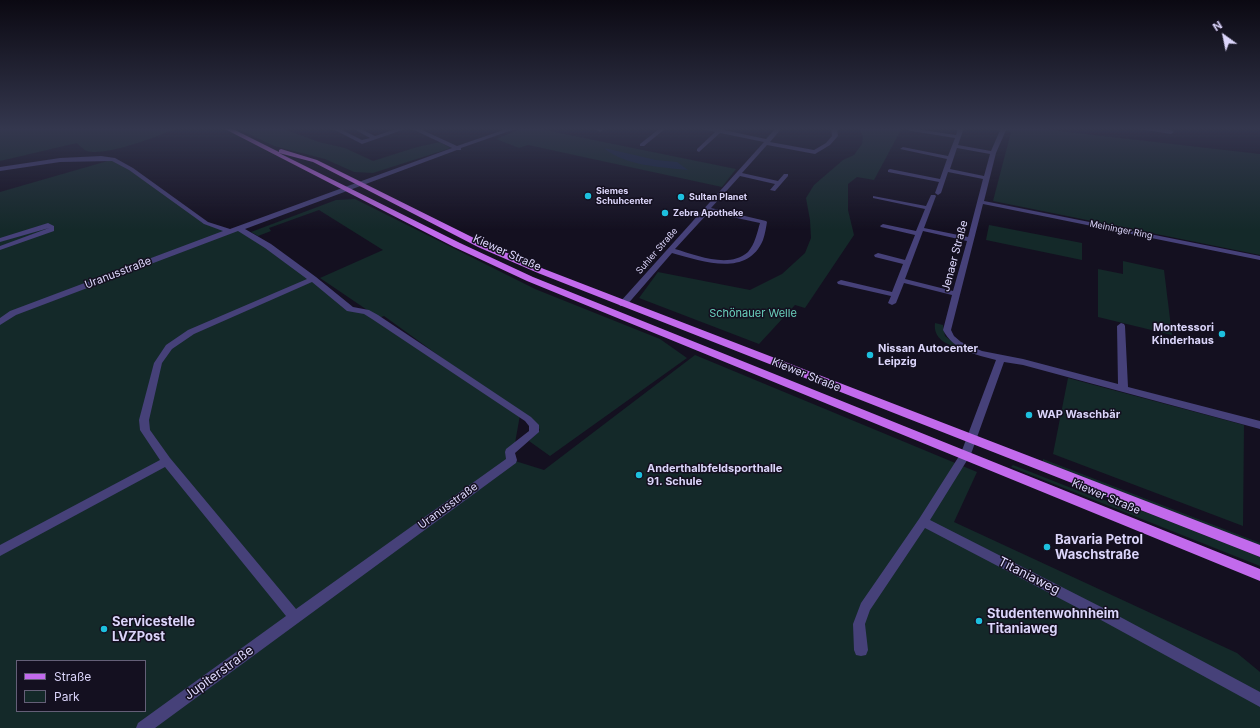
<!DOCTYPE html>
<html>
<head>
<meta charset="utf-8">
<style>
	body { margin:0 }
	#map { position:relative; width:1260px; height:728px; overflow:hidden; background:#141020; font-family:Inter,sans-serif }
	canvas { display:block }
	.legend { position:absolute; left:16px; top:660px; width:130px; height:52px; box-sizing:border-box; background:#141020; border:1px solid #645f77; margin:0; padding:5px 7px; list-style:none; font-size:12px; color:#dbd5fa }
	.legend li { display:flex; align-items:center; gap:8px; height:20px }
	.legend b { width:20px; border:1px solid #645f77 }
	.north { position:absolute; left:1204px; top:16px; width:40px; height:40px; -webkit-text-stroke:3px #141020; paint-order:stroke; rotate:327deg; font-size:11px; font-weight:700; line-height:16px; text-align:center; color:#dbd5fa }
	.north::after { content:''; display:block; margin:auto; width:14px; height:18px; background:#dbd5fa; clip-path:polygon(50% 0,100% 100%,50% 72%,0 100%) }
</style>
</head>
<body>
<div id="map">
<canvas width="1260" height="728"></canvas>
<ul class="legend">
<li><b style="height:5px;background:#c26aec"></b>Straße</li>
<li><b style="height:11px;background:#142929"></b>Park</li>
</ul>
<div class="north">N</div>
</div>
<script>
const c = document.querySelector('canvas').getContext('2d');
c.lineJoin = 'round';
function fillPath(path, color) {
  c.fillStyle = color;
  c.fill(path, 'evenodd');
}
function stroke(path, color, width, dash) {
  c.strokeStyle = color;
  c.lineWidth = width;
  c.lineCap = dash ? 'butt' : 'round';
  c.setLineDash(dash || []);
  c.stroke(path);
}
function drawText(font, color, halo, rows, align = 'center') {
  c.font = font + ' Inter,sans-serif';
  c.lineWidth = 3;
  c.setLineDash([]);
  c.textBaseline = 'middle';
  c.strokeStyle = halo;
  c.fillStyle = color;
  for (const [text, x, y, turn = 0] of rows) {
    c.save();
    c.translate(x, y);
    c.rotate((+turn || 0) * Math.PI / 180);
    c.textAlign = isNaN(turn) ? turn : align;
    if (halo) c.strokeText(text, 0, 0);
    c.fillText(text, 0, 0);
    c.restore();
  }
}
fillPath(new Path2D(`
	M0,128H177C159,136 105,157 87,151C84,150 80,146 77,143L0,161Z
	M236,128H281L319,142L345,148L373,161L417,147L440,142L451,148L373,173L354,172L325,159L274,146Z
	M523,128H535L736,169L722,187L528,145L519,148L496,139Z
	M859,128H902L874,180L857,177L848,184V210L854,235L805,308L795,305L759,344L639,298L658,272L750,290L782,274L805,253L811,238L810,220L806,198L814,185L843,160L854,155L862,144L863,137Z
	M981,128H1033L1260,154V255L993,201L1011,132Z
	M111,160L121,164L206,223L230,231L239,229L268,245L350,309L366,312L520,415L512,460L544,470L695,355L977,472L954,522L1237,653L1260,672V728H0V192ZM17,661H145V711H17Z
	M355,199L535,289L660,339L687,358L550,456L529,441L540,430L536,423L521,415L384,316L379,318L320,278L383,250L319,210L269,228L271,231L258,236L251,232L336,200Z
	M989,225L1082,243V260L986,240Z
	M1123,261L1164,270L1172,335L1098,317V269L1123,274Z
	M935,323L943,325L945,336L960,348C947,345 933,339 935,323Z
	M1068,378L1244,425L1243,526L1053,454Z
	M1043,459L1260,543V547L1043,462Z
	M1013,465L1094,497L1148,513L1260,557V566L1011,467Z`), '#142929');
fillPath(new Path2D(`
	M604,148L656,160L677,162L688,170C661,167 625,166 604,148Z`), '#162645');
fillPath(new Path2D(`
	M331,128H338L362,140L370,138L352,128H359L375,136L399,128H408L362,144Z
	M410,128H418L457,146L509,128H518L461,148V150H457L245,229L271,244L316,277L353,307L369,310L378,315L531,417L539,425V432L515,453L517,460L516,463L155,728H136L138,723L286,616L165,467L0,556V545L160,460L140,430L139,420L154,363L166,345L188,330L307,279L265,248L238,231L16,315L0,325V318L10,311L223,231L204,224L129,170L112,161L60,162L0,171V167L60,158L101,156L115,158L133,168L208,222L230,229L452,148ZM312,282L347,311L364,314L372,319L525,421L529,426V431L506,449L505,452L506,459L296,609L170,458L150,430L149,420L162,363L172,349L194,334Z
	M599,128H606L600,132L597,130Z
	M660,128H666L644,146H640V144Z
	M699,128L719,129L766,139L776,128H782L770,142L814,150L826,143L832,136L831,128H837L838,136L830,145L815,154L767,145L742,173L778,181L784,174H788V176L775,191L770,190L775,184L740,176L711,208L766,221L767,222C766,228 765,234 763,240C747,278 702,261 672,253L626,306H620L619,304L620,302L764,142L720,133L699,152L697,151V149L715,132ZM709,212L760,223C757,233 755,244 748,252C729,269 696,255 675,249Z
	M909,128L956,135L958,128H964L958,145L991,151L1001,128H1007L996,153L984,201L1260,256V260L983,204L951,330L954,336L961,342L982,351L1023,359L1118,384L1117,326L1121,323L1124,324L1125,326L1128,387L1260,421V429L1023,365L1004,362L971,454L930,520L1111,612L1260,692V707L1101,620L925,528L870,610L865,624L868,650L866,655L861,656L856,655L854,650L853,624L861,603L919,519L961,453L996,360C976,355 953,350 943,330L952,295L904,283L896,303L892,305L888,303L891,296L838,284L837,282L841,280L892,292L903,264L875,257L874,255L878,253L905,260L915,235L881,227L880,226L883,224L916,231L925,209L873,198V196L926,206L931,195H935L936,196L924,228L968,237L983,179L948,172L941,193L938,195L935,193L939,182L888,172V170L890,169L940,179L947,159L900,149L903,147L948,156L955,138L911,131L909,130ZM957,148L990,154L984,176L950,169ZM923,231L967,241L953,291L905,279Z
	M1133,128L1171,130L1174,132L1171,134Z
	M48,223L54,226V231L0,250V246L49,228L0,242V238Z`), '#464179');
fillPath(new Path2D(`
	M223,128H231L279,152V150L281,149L317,160L484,243L544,269L1260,545V557L538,273L478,247L313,162L279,153L460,243L533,277L1260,569V581L527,281L454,247Z`), '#c26aec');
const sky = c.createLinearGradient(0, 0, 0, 230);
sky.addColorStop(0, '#0b0912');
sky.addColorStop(0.56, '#34374e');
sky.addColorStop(1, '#34374e00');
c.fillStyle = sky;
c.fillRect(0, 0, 1260, 230);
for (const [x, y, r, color] of [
	[588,196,4,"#1dc0de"],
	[681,197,4,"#1dc0de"],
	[665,213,4,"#1dc0de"],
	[1222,334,4,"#1dc0de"],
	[870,355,4,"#1dc0de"],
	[1029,415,4,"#1dc0de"],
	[639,475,4,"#1dc0de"],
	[1047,547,4,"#1dc0de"],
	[979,621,4,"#1dc0de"],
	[104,629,4,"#1dc0de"]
]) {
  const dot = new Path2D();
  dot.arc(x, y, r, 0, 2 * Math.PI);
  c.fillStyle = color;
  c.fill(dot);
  stroke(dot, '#141020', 1.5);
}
drawText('bold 9px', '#dbd5fa', '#141020', [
	["Siemes",596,191],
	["Schuhcenter",596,201],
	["Sultan Planet",689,197],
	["Zebra Apotheke",673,213]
], 'left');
drawText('9px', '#dbd5fa', '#141020', [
	["Meininger Ring",1121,230,11],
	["Suhler Straße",657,251,-49]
]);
drawText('11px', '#dbd5fa', '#141020', [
	["Kiewer Straße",507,253,24],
	["Jenaer Straße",955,256,-75],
	["Uranusstraße",118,273,-21],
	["Kiewer Straße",806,375,22],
	["Kiewer Straße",1106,497,23],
	["Uranusstraße",448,506,-36]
]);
drawText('11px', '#6ad0bc', '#141020', [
	["Schönauer Welle",753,314]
]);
drawText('bold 11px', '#dbd5fa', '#141020', [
	["Montessori",1214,328,"right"],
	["Kinderhaus",1214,341,"right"],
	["Nissan Autocenter",878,349],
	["Leipzig",878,362],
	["WAP Waschbär",1037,415],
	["Anderthalbfeldsporthalle",647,469],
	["91. Schule",647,482]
], 'left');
drawText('bold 13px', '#dbd5fa', '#141020', [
	["Bavaria Petrol",1055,540],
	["Waschstraße",1055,555],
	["Studentenwohnheim",987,614],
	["Titaniaweg",987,629],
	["Servicestelle",112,622],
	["LVZPost",112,637]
], 'left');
drawText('13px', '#dbd5fa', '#141020', [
	["Titaniaweg",1029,576,27],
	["Jupiterstraße",219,673,-36]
]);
</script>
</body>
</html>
